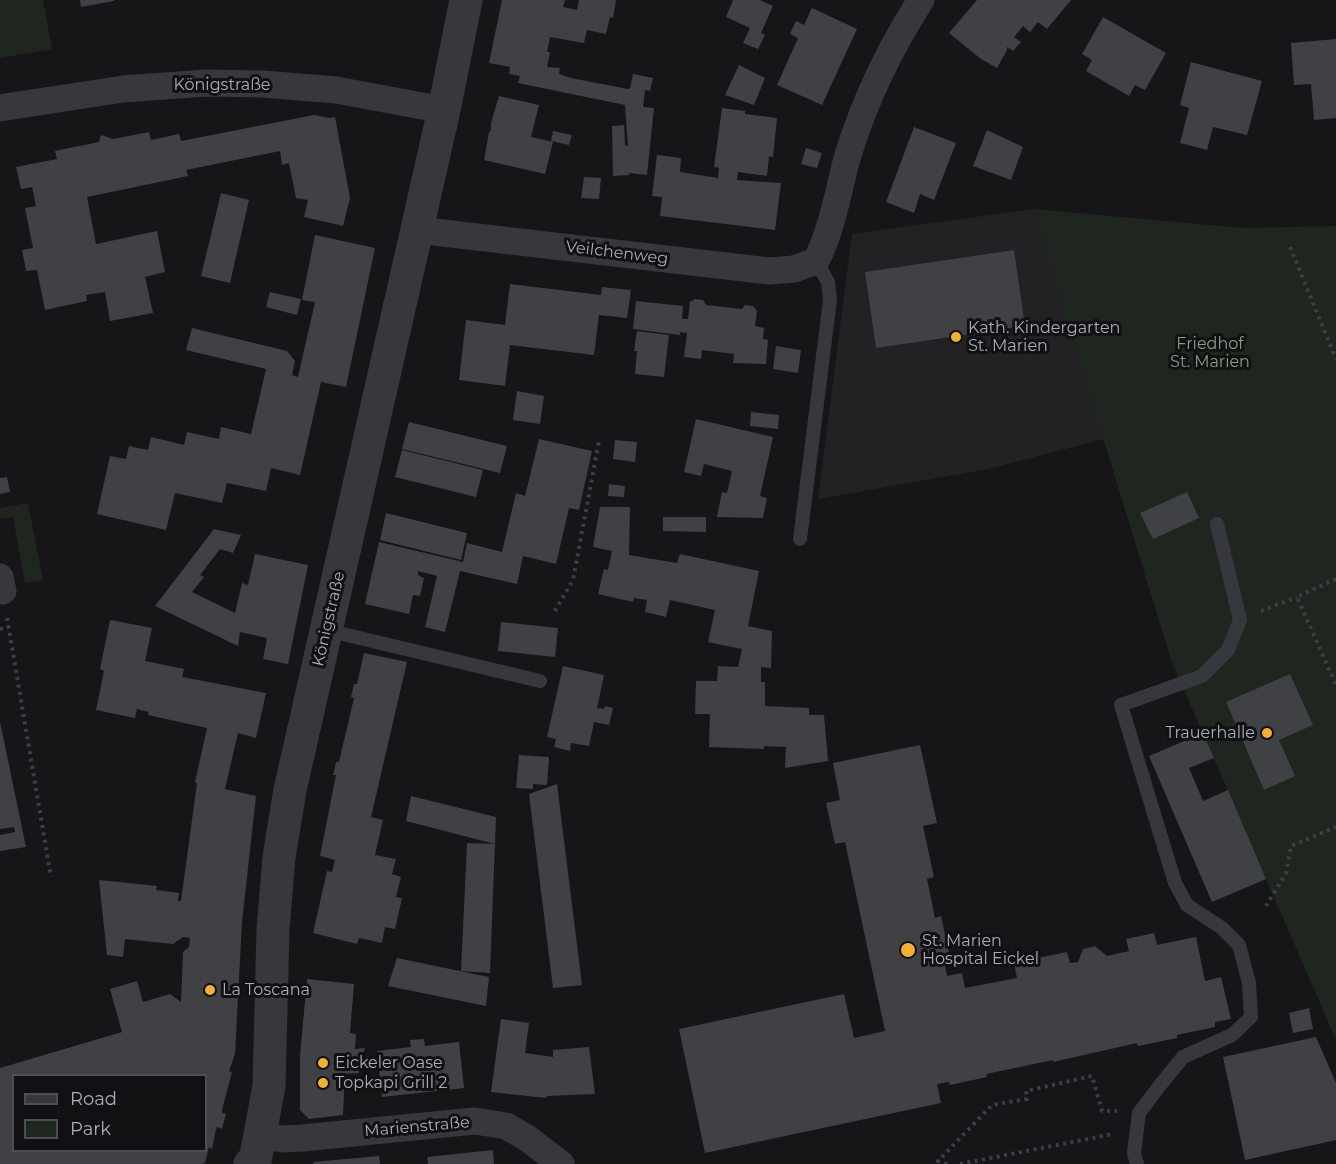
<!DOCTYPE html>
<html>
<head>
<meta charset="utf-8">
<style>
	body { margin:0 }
	#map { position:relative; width:1336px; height:1164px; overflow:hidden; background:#161618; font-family:Montserrat,sans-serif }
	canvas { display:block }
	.legend { position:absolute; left:12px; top:1074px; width:195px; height:78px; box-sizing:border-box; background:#111113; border:2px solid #4d4f55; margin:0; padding:8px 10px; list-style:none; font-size:18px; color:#a8adb8 }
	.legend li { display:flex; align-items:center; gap:12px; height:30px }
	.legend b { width:30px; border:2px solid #4d4f55 }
</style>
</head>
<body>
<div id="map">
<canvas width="1336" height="1164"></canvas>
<ul class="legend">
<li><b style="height:8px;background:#37383d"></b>Road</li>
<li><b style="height:16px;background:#1e261f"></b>Park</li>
</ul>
</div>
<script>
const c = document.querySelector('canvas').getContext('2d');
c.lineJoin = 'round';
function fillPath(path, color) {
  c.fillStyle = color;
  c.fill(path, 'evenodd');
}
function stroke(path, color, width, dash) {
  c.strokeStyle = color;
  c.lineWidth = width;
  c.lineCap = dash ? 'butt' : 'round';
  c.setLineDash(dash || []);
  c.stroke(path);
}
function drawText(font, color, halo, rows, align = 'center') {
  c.font = font + ' Montserrat,sans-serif';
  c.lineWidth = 6;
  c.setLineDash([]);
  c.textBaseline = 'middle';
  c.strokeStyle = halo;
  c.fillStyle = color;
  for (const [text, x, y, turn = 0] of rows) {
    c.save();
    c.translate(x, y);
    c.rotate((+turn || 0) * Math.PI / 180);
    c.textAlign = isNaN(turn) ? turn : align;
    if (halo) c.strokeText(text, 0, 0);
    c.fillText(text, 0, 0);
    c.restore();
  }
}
fillPath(new Path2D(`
	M1033,209L1104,439L988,469L818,499L852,234Z`), '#222225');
fillPath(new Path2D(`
	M0,0H43L52,49L0,58Z
	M1033,209L1242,228L1336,226V1040L1171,660Z
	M28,503L43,580L25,583L13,517L0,519V508Z`), '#1e261f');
fillPath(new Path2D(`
	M80,0H114V1L81,7Z
	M502,0H565L563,7L577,10L579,0H616L613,18L610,17L606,34L587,30L584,43L550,37L547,52H550L547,67L560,68L559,74L571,78L628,89L630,88L633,74L653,78L650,91L645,90L643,107L654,108L647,175L629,173V175L613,176L612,126L624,125L625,145L628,146L625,105L518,83L520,76L509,74L510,67L489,63Z
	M733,0H760L773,6L761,33L765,35L758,49L743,43L750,28L726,17Z
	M977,0H1071L1047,29L1038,22L1030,32L1023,26L1014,37L1021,42L1013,51L1007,47V50L997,68L981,59L949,33Z
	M812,8L857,29L822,105L777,85L798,38L790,34L796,21L804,25Z
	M1103,17L1166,53L1145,90L1135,85L1129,96L1086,71L1092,60L1082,54Z
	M1336,39V118L1314,120L1311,84L1294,85L1291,43Z
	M1191,62L1262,81L1247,135L1213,127L1207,150L1180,143L1189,108L1180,105Z
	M739,65L765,78L754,105L725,95Z
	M499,96L539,105L531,137L553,142L545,174L484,160L489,132L491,131V123Z
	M722,108L745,111V114L777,118L773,157L769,156L767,176L738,172L737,180L781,183L775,230L660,216L662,197L652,196L657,155L681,158L680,172L718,178L719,168L714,167Z
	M314,115L329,118L335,117L350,198L343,226L304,217L308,200L296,198L289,163L282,165L280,151L186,170L188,176L87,197L96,244L157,231L165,272L145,277L153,313L110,321L105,292L86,295L87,301L45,310L37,270L26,271L22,250L33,248L25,208L36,206L32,187L21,189L16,167L57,159L55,151L99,142L101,135L113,139L149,132L151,140L179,134L181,141Z
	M914,127L956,143L934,200L920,194L914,213L886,202Z
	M987,130L1023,147L1011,180L973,166Z
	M553,131L572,135L569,145L551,141Z
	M806,148L822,153L817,168L801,164Z
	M584,177L601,178L599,199L581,198Z
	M221,193L249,200L230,283L201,276Z
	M315,235L375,248L346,387L321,382L300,475L271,468L266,491L227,483L222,503L175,493L166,530L97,514L110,456L126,459L129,446L148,450L151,437L184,445L187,432L219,439L221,427L251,434L266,369L186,350L192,328L287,351L295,361L292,375L298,377L315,302L302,300Z
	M1014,250L1025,326L876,348L865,272Z
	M510,284L601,295L602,287L631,290L627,318L599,315L594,355L510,345L505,386L459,380L466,320L505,325Z
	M270,292L301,299L297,315L266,307Z
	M695,299L703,300L706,305L742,309L745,305L753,306L757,311L755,326L764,328L763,339L768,340L766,364L733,363L734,354L702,350L701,359L684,357L687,333L680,332V335L633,329L636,301L683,306L682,319H688L690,302Z
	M637,331L669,335L664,377L635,374L637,351H634Z
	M776,346L801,350L798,373L773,369Z
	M517,391L544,396L540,424L513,420Z
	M751,412L779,415L778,429L750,426Z
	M696,419L773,437L760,496L767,498L763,518L717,517L722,492L727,493L732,471L704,464L701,476L684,472Z
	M409,422L507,446L500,473L402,449Z
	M539,439L592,451L579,510L569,508L556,564L523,556L517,584L460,571L445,632L425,627L437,576L418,571V575L424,578L420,596L413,595L409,614L365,604L379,542L463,562L467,543L502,552L516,493L525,496Z
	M615,440L637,442L635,462L613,459Z
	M402,450L483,470L476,497L395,477Z
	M7,477L10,492L0,494V478Z
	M609,484L625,486L624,497L608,496Z
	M1187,492L1199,518L1153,539L1140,513Z
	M600,507H630L629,555L677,563L680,554L759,571L748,626L772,631L771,668L761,667V682H765V706L809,708V715H824L828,761L785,768L786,747L764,746V749L709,747L710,714H695L696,681H717L718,666L738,667L742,649L708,642L715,610L670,600L666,617L645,612L647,600L634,598L633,602L598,594L604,569L608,570L612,551L593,547Z
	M386,513L467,533L461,560L380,540Z
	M663,517H706V532L663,531Z
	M214,529L241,535L233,553L220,549L200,575L204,577L192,592L235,613L242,583L248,585L255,554L308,565L288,664L263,659L267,638L240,632L238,646L155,606Z
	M110,620L152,628L145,661L184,669L182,677L266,693L256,738L238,733L225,789L256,796L242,922L235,1054L229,1071L232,1072L222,1110V1113L226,1114L222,1129L217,1127L216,1129L212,1149L209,1147L205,1163L201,1164H0V1068L122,1032L110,989L137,981L143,1002L170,994L181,1002L183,952L189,947L190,938L183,937L173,944L125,939L123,957L107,955L99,880L157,886L156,890L179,893L178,901H181L197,783L195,782L207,728L148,715L149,712L137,709L135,718L96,710L104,671L100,669ZM14,1076H206V1150H14Z
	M501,622L558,628L555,657L498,651Z
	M364,653L407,662L371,817L383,820L375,855L396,859L392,874L401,877L396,897L402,898L395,929L385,927L382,943L359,938L357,944L313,933L327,871L332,872L335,860L320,856L336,775H333L336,762H339L354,698L351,697L354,684H357Z
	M563,666L604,675L597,708L604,709L605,706L613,708L609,725L594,722L589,746L571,743L570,751L554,747L556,739L547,737Z
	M1290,674L1313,725L1279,740L1295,776L1264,790L1226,702Z
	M0,722L26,847L0,851V835L15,832L14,827L0,829Z
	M1203,733L1214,758L1189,768L1203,801L1228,790L1266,879L1212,902L1149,756Z
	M920,745L937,823L923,826L934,877L927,879L935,918L941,916L949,953L943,955L947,976L962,973L965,988L1017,978L1014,963L1067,952L1070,963L1078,962L1083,949L1095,946L1107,956L1129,951L1126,939L1154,933L1157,945L1196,937L1205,981L1221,977L1231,1019L1215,1022V1027L1177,1035V1038L1138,1046L1137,1043L1053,1062V1060L986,1074L987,1077L950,1085L949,1082L937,1084L941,1103L705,1153L679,1029L844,994L854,1038L885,1031L845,842L835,844L826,803L840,800L833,763Z
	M519,755L549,757L547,785L533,784V789L516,788Z
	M557,784L582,985L553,988L529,794Z
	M411,796L496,817L490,973L461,971L467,843L495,844L406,821Z
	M397,958L489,977L486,1006L388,986Z
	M307,979L354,984L350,1033L356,1034L355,1049L365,1048L358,1066L359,1073L345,1074L343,1115L309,1119L300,1110V1056Z
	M1309,1008L1313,1029L1293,1033L1289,1013Z
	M501,1019L529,1023L525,1053L553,1057V1050L589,1047L595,1094L547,1096L546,1098L491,1092Z
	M1316,1037L1336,1083V1140L1245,1160L1223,1057Z
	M424,1039L425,1046L459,1042L464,1088L382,1097L377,1051L411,1047L410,1040Z
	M493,1150L494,1164H428L427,1157Z
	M379,1156L380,1164H313V1162Z`), '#404145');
stroke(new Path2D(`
	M1290,247L1336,359
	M1336,579L1297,597L1336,685
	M555,611L573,580L599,441
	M1261,611L1297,597
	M7,618L51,877
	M0,629L9,627
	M1266,906L1286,873L1291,846L1336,827
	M947,1164L938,1161L992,1105L1027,1099L1026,1091L1092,1076L1102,1111H1117
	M960,1164L1113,1134`), '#3d3f44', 4, [3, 4.5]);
stroke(new Path2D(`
	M800,539L830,300L828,282L816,261
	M326,630L540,681
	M1137,1164L1134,1153L1139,1113L1161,1084L1183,1057L1232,1035L1251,1017L1249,983L1239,945L1222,928L1187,905L1175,883L1121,705L1202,676L1228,650L1240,620L1217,524`), '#37383d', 14);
stroke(new Path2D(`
	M0,108L123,89L206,83L263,84L336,90L444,110
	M417,230L769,271L794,269L816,261C833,228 838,190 848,155C865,100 890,48 921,0
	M0,577L3,591
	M260,1135L282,1139L302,1138L475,1121L506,1126L527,1138L561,1164`), '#37383d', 27);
stroke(new Path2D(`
	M250,1164L255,1161L269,1086L273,929L279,857L290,790L444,110L466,0`), '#37383d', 33);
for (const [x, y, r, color] of [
	[956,337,6,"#f2b134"],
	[1267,733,6,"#f2b134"],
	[908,950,8,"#f2b134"],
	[210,990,6,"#f2b134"],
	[323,1063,6,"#f2b134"],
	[323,1083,6,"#f2b134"]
]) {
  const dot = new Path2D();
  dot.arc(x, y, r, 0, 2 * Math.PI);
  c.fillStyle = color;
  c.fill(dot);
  stroke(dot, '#111113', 2);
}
drawText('16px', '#a8adb8', '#111113', [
	["Königstraße",222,85],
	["Veilchenweg",617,253,7],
	["Königstraße",329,619,-77],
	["Marienstraße",417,1127,-5]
]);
drawText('16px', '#a8adb8', '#111113', [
	["Kath. Kindergarten",968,328],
	["St. Marien",968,346],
	["Trauerhalle",1255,733,"right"],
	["St. Marien",922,941],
	["Hospital Eickel",922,959],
	["La Toscana",222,990],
	["Eickeler Oase",335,1063],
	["Topkapi Grill 2",335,1083]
], 'left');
drawText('16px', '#7fa381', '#111113', [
	["Friedhof",1210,344],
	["St. Marien",1210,362]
]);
</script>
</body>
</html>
